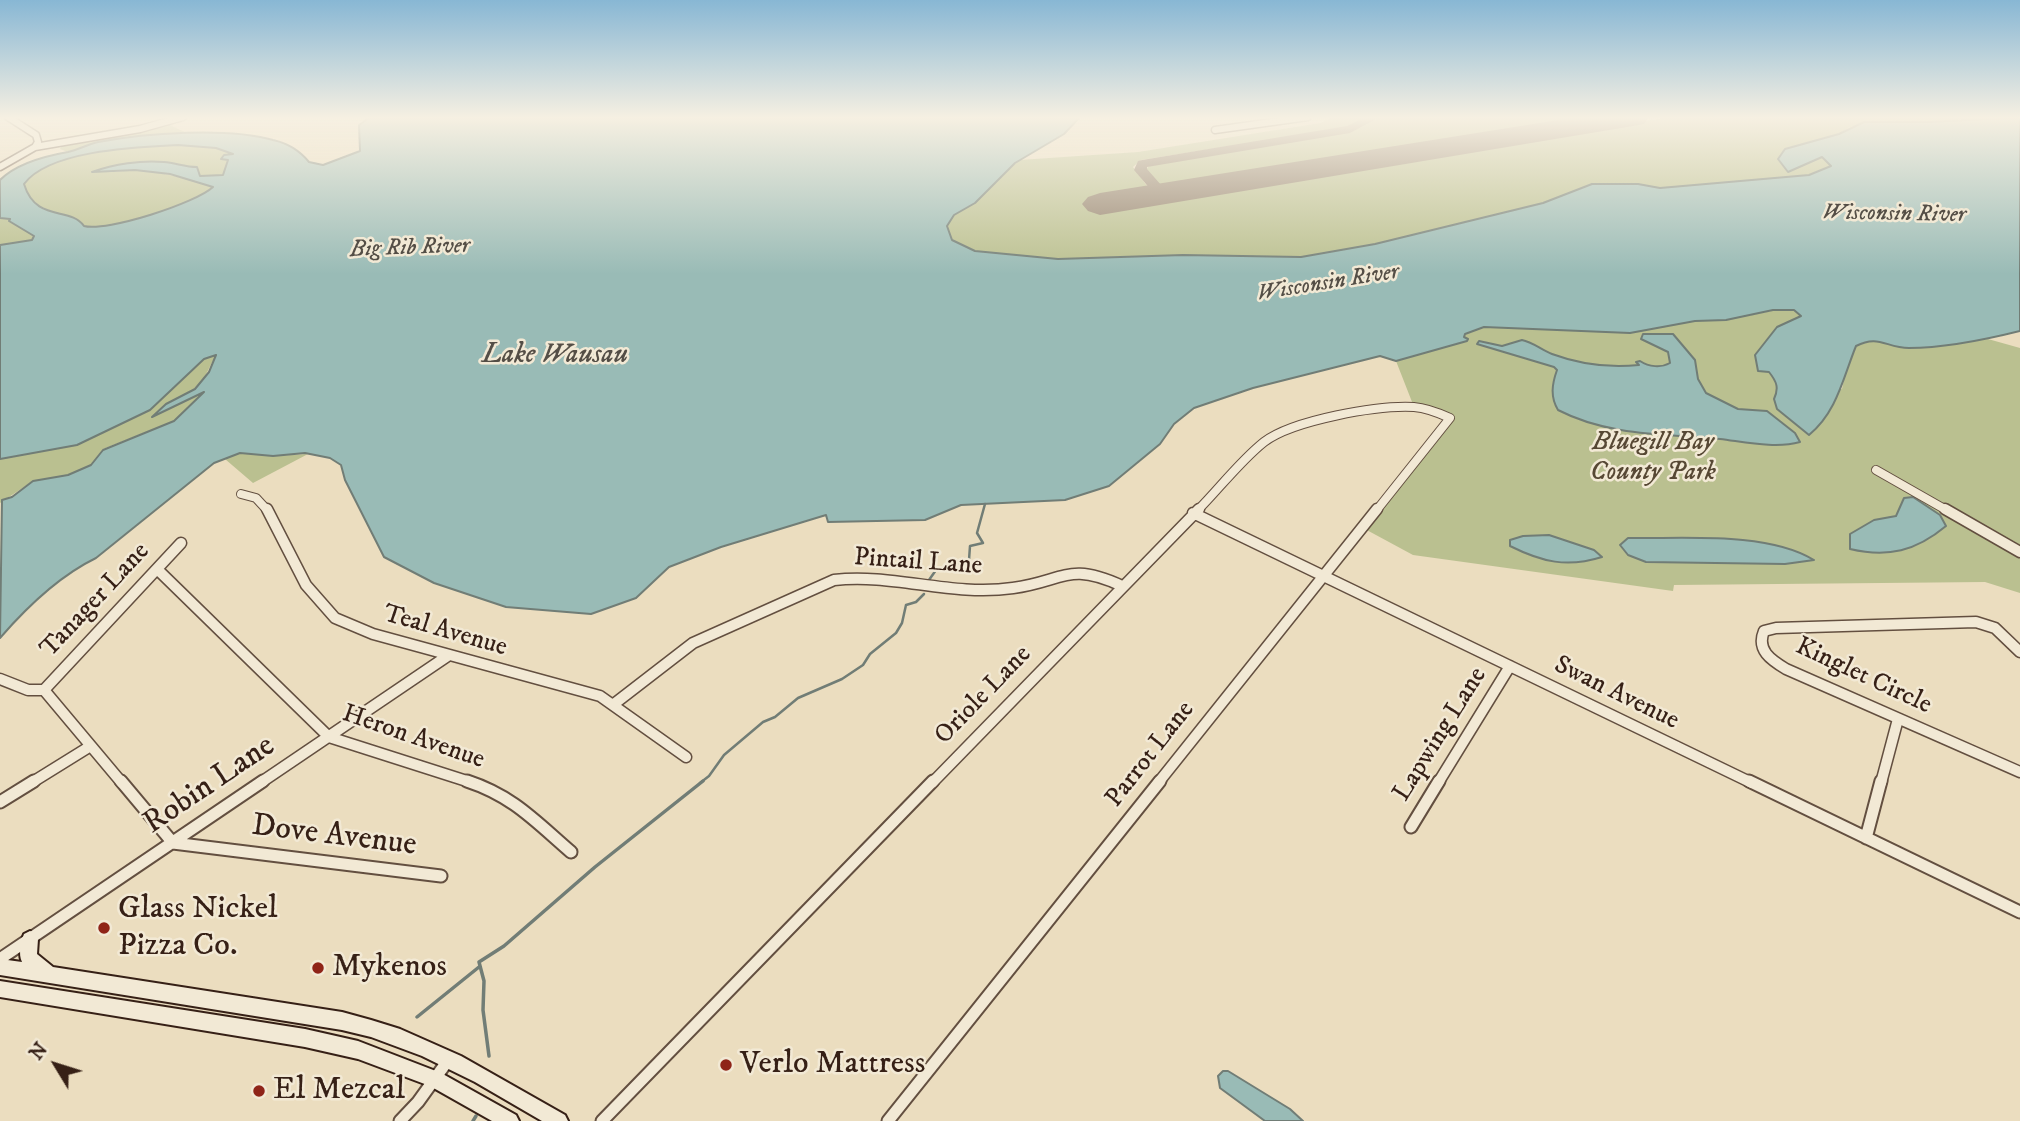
<!DOCTYPE html>
<html>
<head>
<meta charset="utf-8">
<style>
	body { margin:0 }
	#map { position:relative; width:2020px; height:1121px; overflow:hidden; background:#ebddbf; font-family:"IM FELL DW Pica",serif }
	canvas { display:block }
	.north { position:absolute; left:21px; top:1030px; width:70px; height:70px; -webkit-text-stroke:5px #f2e9d5; paint-order:stroke; rotate:308deg; font-size:19px; font-weight:700; line-height:28px; text-align:center; color:#362016 }
	.north::after { content:''; display:block; margin:auto; width:24px; height:32px; background:#362016; clip-path:polygon(50% 0,100% 100%,50% 72%,0 100%) }
</style>
</head>
<body>
<div id="map">
<canvas width="2020" height="1121"></canvas>
<div class="north">N</div>
</div>
<script>
const c = document.querySelector('canvas').getContext('2d');
c.lineJoin = 'round';
function fillPath(path, color) {
  c.fillStyle = color;
  c.fill(path, 'evenodd');
}
function stroke(path, color, width, dash) {
  c.strokeStyle = color;
  c.lineWidth = width;
  c.lineCap = dash ? 'butt' : 'round';
  c.setLineDash(dash || []);
  c.stroke(path);
}
function drawText(font, color, halo, rows, align = 'center') {
  c.font = font + ' "IM FELL DW Pica",serif';
  c.lineWidth = 5;
  c.setLineDash([]);
  c.textBaseline = 'middle';
  c.strokeStyle = halo;
  c.fillStyle = color;
  for (const [text, x, y, turn = 0] of rows) {
    c.save();
    c.translate(x, y);
    c.rotate((+turn || 0) * Math.PI / 180);
    c.textAlign = isNaN(turn) ? turn : align;
    if (halo) c.strokeText(text, 0, 0);
    c.fillText(text, 0, 0);
    c.restore();
  }
}
fillPath(new Path2D(`
	M1332,117H1366L1346,128L1141,160L1133,167L1147,186L1146,190L1098,199L1106,210L1669,117H1988L1930,122L1886,121L1850,127L1839,134L1785,149L1811,162L1822,157L1831,166L1809,175L1660,188L1638,184H1592L1543,203L1375,244L1301,257L1183,255L1058,259L975,251L952,240L947,226L954,215L975,203L1019,160L1138,152L1320,123Z
	M1380,117H1603L1174,186L1158,184L1146,169L1151,164L1351,132Z
	M168,124L191,135C149,137 108,138 68,152L60,149L62,145Z
	M178,145L216,148L235,154L222,159L228,160L223,175L200,176L197,167C185,167 176,163 164,162C139,160 121,167 98,170C109,175 124,170 137,170C163,172 188,179 213,187C197,203 107,232 84,226C70,206 37,223 24,184C51,149 136,147 178,145Z
	M0,218L10,219L9,221L34,235L32,240L0,245Z
	M1786,308L1799,312L1801,316L1755,356L1777,382V392L1842,389L1846,370L1856,346L1870,339L1887,344L1988,339L2020,348V593L1985,582L1674,585L1673,591L1413,555L1363,528L1450,419L1414,407L1396,361L1467,341L1468,339L1464,337L1465,334L1484,327L1630,333L1695,321L1726,320Z
	M217,354C209,365 207,377 197,387C186,398 167,403 154,415L206,390L174,421L103,449L91,465L68,475L33,481L0,503V459L77,445L150,410L204,359Z
	M240,453L273,456L308,454L253,483L225,459Z`), '#bac090');
const water = new Path2D(`
	M370,117H1080L1064,134L1015,163L975,203L954,215L947,226L952,240L975,251L1058,259L1183,255L1301,257L1375,244L1543,203L1592,184H1638L1660,188L1809,175L1831,166L1822,157L1788,172L1778,159L1785,149L1839,134L1864,122H1930L2020,117V331C1984,340 1946,348 1909,348C1886,348 1879,334 1856,346C1843,378 1837,412 1809,435L1777,409L1774,399C1779,388 1777,382 1769,372L1758,371L1755,355L1777,327L1801,316L1794,310H1773L1726,320L1695,321L1630,333L1484,327L1465,334L1464,337L1468,339L1467,341L1396,361L1380,356L1253,388L1194,408L1174,424L1160,444L1109,486L1065,500L961,505L925,520L828,522L826,515L721,547L669,567L636,598L591,614L506,607L434,583L384,557L345,480L341,465L330,458L305,453L273,456L240,453L214,463L96,558C61,575 26,608 0,638L2,500L12,497L33,481L68,475L91,465L103,450L174,421L204,392L152,417L166,404L195,389L209,372L216,355L204,359L150,410L77,445L0,459V245L32,240L34,236L9,221L10,219L0,218V180C17,163 45,156 68,152C78,150 88,144 98,142C145,133 228,127 273,140C287,143 300,151 309,162L323,165L360,151L359,125ZM178,145L216,148L233,154L224,155L221,159L228,160L223,175L200,176L197,167C185,167 176,163 164,162C141,160 114,164 92,172L135,170L170,174L213,187C196,203 107,232 84,226C70,206 36,223 24,184C49,150 138,147 178,145Z
	M1643,334H1673L1695,360L1698,379L1706,393L1738,409L1767,411L1795,433L1800,442C1776,449 1745,442 1720,439C1665,434 1608,436 1558,410C1550,397 1552,384 1557,370L1554,367L1477,344L1479,341L1502,346L1522,340C1533,342 1541,350 1552,354C1579,364 1610,368 1639,365L1636,362L1640,361C1649,367 1661,368 1670,363L1668,352L1641,339Z
	M1913,497L1940,515L1946,526C1916,551 1888,558 1850,549V534L1874,520L1896,516L1904,498Z
	M1549,535L1594,550L1602,557C1567,568 1542,562 1510,546V540L1523,536Z
	M1628,538C1682,539 1767,531 1814,560L1785,564L1646,562L1628,555L1620,545Z
	M1223,1071H1228L1290,1109L1303,1121H1265L1220,1088L1218,1076Z`);
fillPath(water, '#99bbb6');
stroke(water, '#717d76', 2);
stroke(new Path2D(`
	M929,580L936,570L969,560L970,546L983,543L977,533L985,504
	M700,783L709,776L724,755L763,722L775,717L798,698L842,679L863,665L870,654L896,633L902,623L906,605L916,602L924,594`), '#717d76', 2.5);
stroke(new Path2D(`
	M417,1017L479,967
	M489,1056L483,1010L484,981L479,962L504,946L595,867L703,781
	M473,1121L476,1116`), '#717d76', 3.5);
fillPath(new Path2D(`
	M1366,117H1380L1350,133L1147,167V169L1169,194L1162,198L1157,197L1134,170L1138,161L1142,160L1347,126Z`), '#907e6a');
fillPath(new Path2D(`
	M1577,117H1649L1644,124L1633,126L1100,215L1088,211L1082,204L1088,197L1100,193Z`), '#907e6a');
const minorFar3 = new Path2D(`
	M8,117L36,135L38,142L35,147
	M1215,130L1308,117
	M0,167L35,147L140,129L183,117`);
const minorFar2 = new Path2D(`
	M1876,470L1948,511
	M241,494L256,498L268,511
	M1197,511C1219,489 1240,461 1264,442C1293,420 1378,405 1414,407C1427,408 1439,413 1450,418L1376,511`);
const minorFar1 = new Path2D(`
	M267,509L306,585L335,618L373,634L600,696L686,757
	M1945,509L2020,552
	M1193,513L1752,783
	M157,569L329,737L473,783
	M2020,652L1995,628L1976,622L1776,628L1764,631C1756,650 1771,660 1786,669L2020,772
	M0,679L28,690H44L122,783
	M44,690L181,543
	M614,704L693,643L834,580C893,573 952,597 1013,588C1064,581 1068,561 1122,586
	M31,783L89,747
	M260,783L449,655
	M932,783L1199,509
	M1158,783L1377,509
	M1438,783L1510,666
	M1881,783L1898,719`);
const minor = new Path2D(`
	M121,781L173,843L441,876
	M467,781C513,796 535,821 571,852
	M1749,781L2020,912
	M0,802L34,781
	M1411,827L1439,781
	M1866,838L1881,781
	M0,959L263,781
	M400,1121L418,1102L449,1059
	M602,1121L933,781
	M888,1121L1160,781`);
const secondary = new Path2D(`
	M30,931L36,934L38,939L37,954L53,967L342,1012L371,1020L400,1029L461,1056L565,1115L568,1121H542L475,1082L422,1056L371,1037L342,1030L0,975V959L22,962C18,954 21,942 24,934Z
	M0,981L305,1029L358,1041L441,1073L516,1115L519,1121H492L430,1086L358,1059L305,1047L0,997Z`);
stroke(minorFar3, '#634f40', 9);
stroke(minorFar2, '#634f40', 10);
stroke(minorFar1, '#634f40', 13);
stroke(minor, '#634f40', 15);
stroke(secondary, '#362016', 4);
stroke(minorFar3, '#f2e9d5', 6);
stroke(minorFar2, '#f2e9d5', 8);
stroke(minorFar1, '#f2e9d5', 10);
stroke(minor, '#f2e9d5', 11);
fillPath(secondary, '#f2e9d5');
const sky = c.createLinearGradient(0, 0, 0, 274);
sky.addColorStop(0, '#88b7d4');
sky.addColorStop(0.43, '#f6f0e2');
sky.addColorStop(1, '#f6f0e200');
c.fillStyle = sky;
c.fillRect(0, 0, 2020, 274);
for (const [x, y, r, color] of [
	[104,928,7,"#8f2418"],
	[318,968,7,"#8f2418"],
	[726,1065,7,"#8f2418"],
	[259,1091,7,"#8f2418"]
]) {
  const dot = new Path2D();
  dot.arc(x, y, r, 0, 2 * Math.PI);
  c.fillStyle = color;
  c.fill(dot);
  stroke(dot, '#f2e9d5', 2.5);
}
drawText('italic 23px', '#544e46', '#f2e9d5', [
	["Wisconsin River",1894,215,1],
	["Big Rib River",410,249,-2],
	["Wisconsin River",1328,284,-9]
]);
drawText('italic 26px', '#574834', '#f2e9d5', [
	["Bluegill Bay",1653,444],
	["County Park",1653,474]
]);
drawText('26px', '#362016', '#f2e9d5', [
	["Pintail Lane",918,563,4],
	["Tanager Lane",96,601,-47],
	["Teal Avenue",445,632,16],
	["Kinglet Circle",1863,677,25],
	["Swan Avenue",1616,694,26],
	["Oriole Lane",984,696,-46],
	["Lapwing Lane",1441,735,-58],
	["Heron Avenue",413,738,19],
	["Parrot Lane",1151,755,-52]
]);
drawText('italic 28px', '#544e46', '#f2e9d5', [
	["Lake Wausau",555,356]
]);
drawText('32px', '#362016', '#f2e9d5', [
	["Robin Lane",210,786,-34],
	["Dove Avenue",334,837,7]
]);
drawText('32px', '#362016', '#f2e9d5', [
	["Glass Nickel",118,910],
	["Pizza Co.",118,947],
	["Mykenos",332,968],
	["Verlo Mattress",740,1065],
	["El Mezcal",273,1091]
], 'left');
</script>
</body>
</html>
